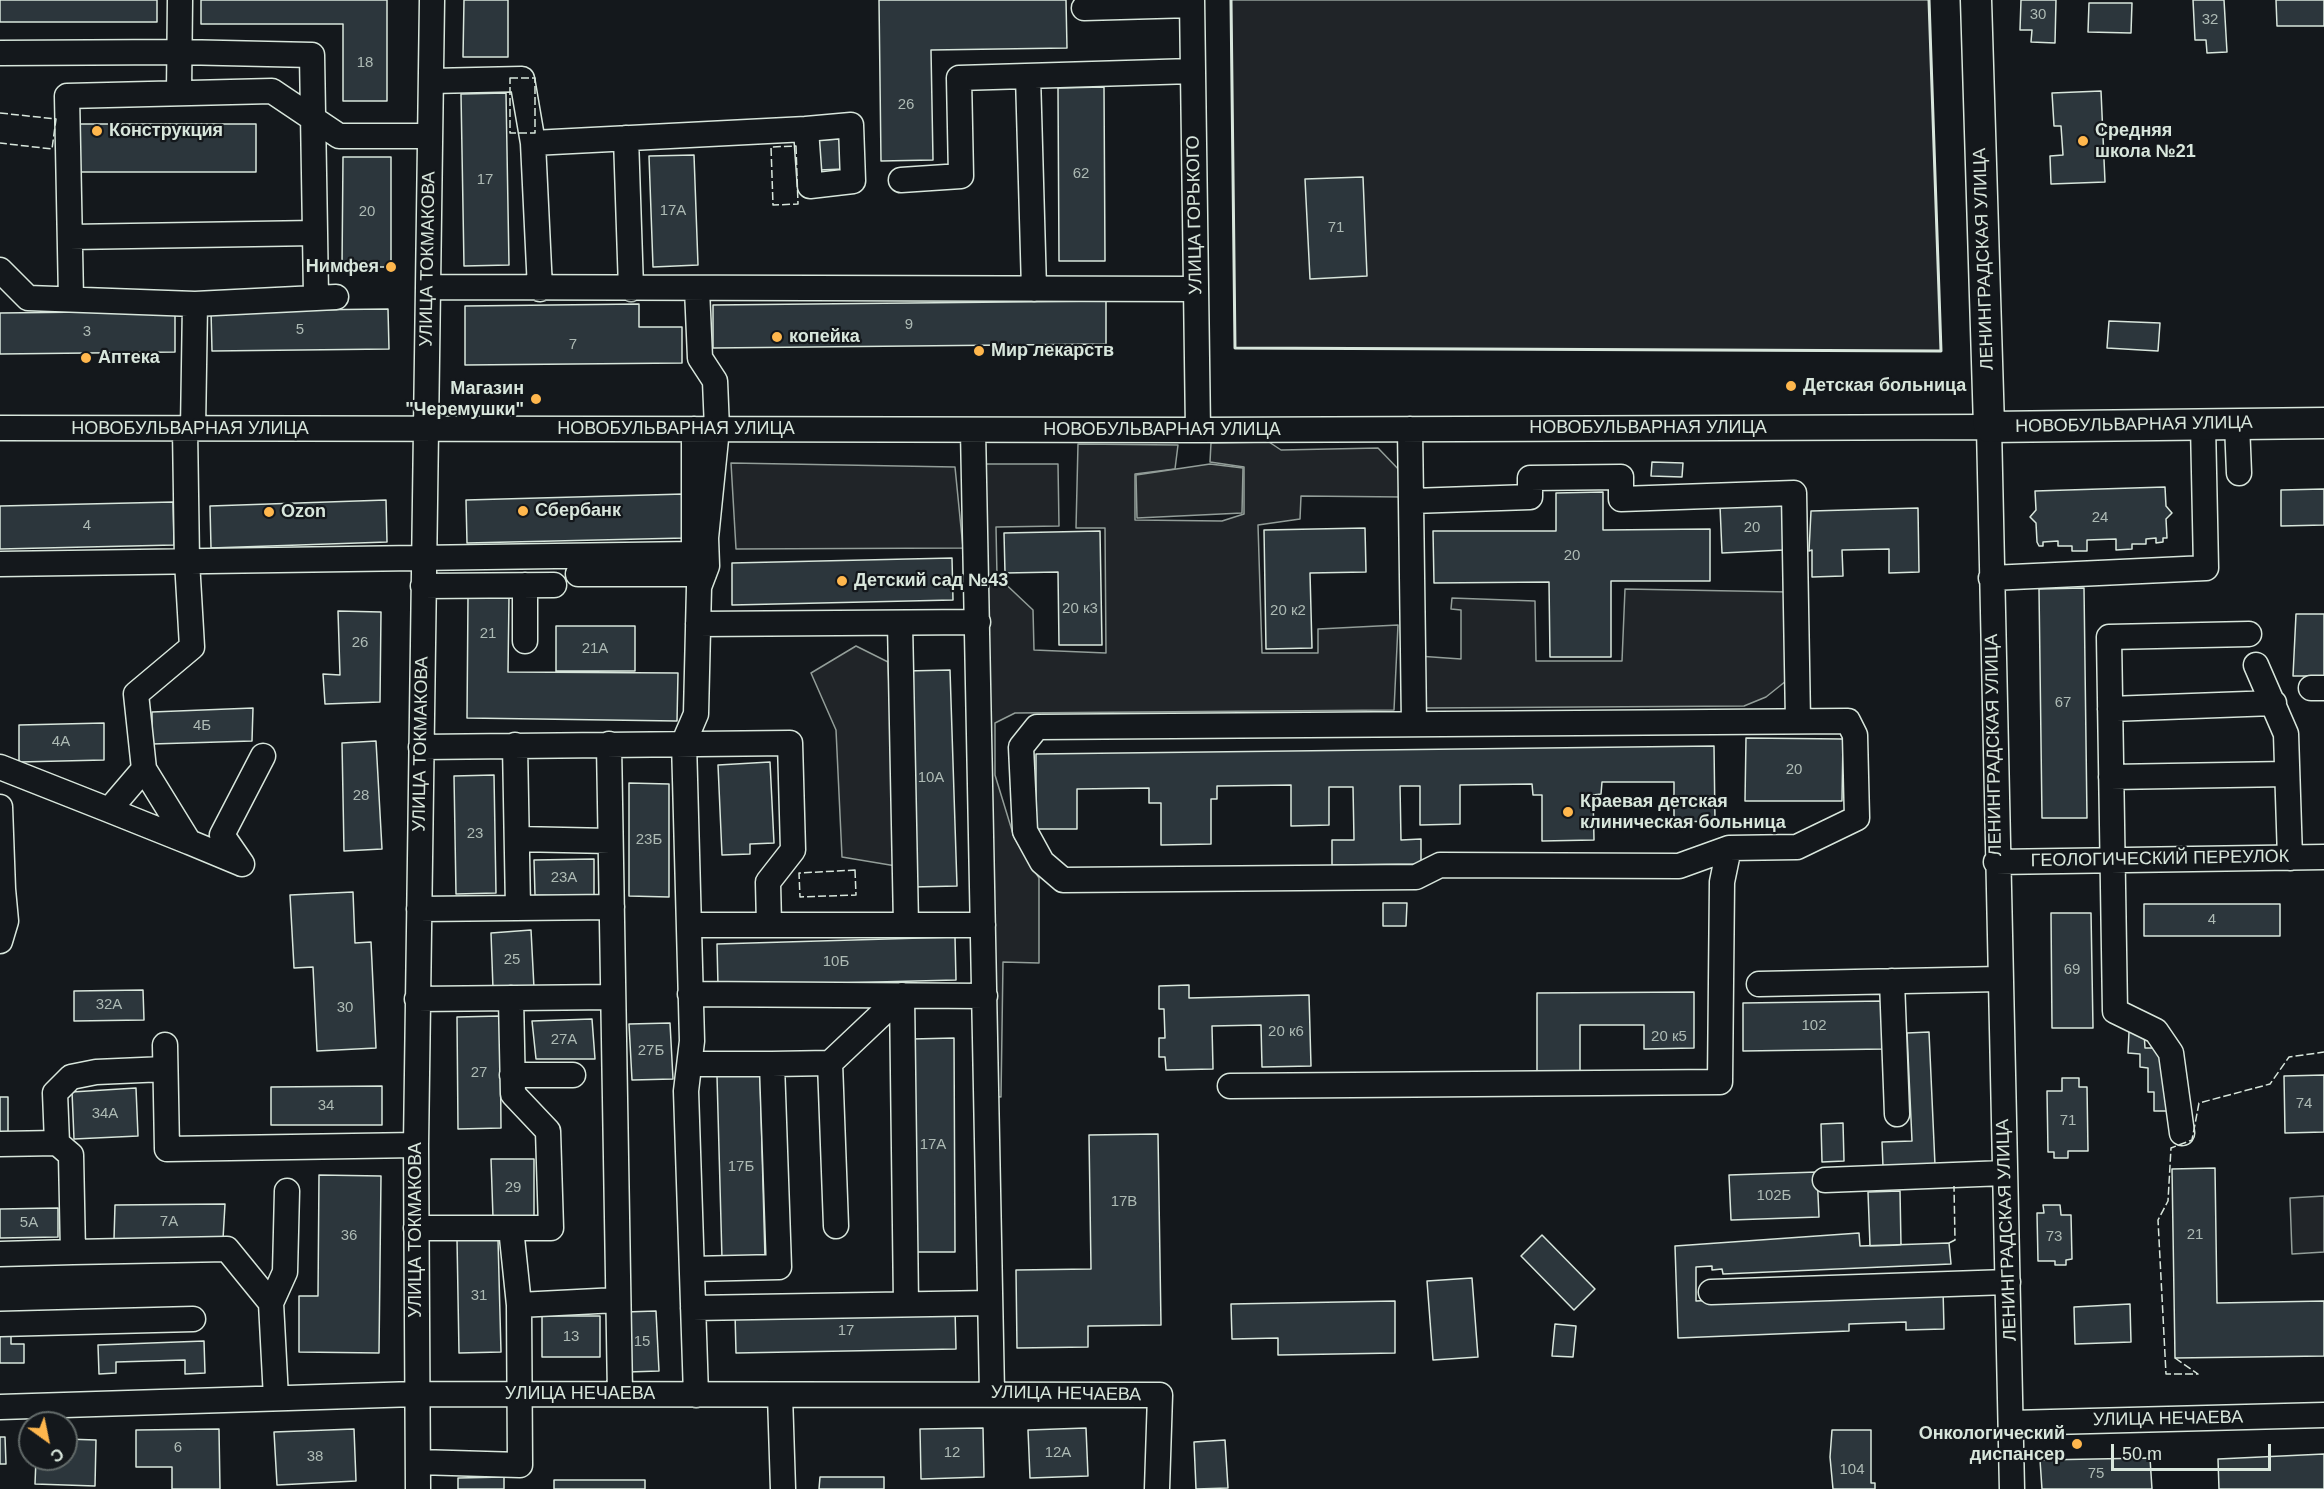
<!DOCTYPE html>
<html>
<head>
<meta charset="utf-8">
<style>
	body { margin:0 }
	#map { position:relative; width:2324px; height:1489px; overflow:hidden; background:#14181c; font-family:Helvetica,sans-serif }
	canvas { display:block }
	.north { position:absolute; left:18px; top:1411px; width:60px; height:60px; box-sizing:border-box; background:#14181c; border:2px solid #626a69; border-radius:50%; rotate:147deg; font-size:16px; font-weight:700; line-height:24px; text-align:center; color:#d8e6dc }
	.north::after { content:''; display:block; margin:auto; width:21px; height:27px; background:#ffb74d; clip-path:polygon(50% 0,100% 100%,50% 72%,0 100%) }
	.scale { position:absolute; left:2111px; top:1444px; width:160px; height:27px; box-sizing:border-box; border:3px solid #d8e6dc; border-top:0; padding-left:8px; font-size:18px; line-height:21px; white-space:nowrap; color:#d8e6dc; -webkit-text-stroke:4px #14181c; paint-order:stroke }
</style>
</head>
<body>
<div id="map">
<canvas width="2324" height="1489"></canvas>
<div class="north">С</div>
<div class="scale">50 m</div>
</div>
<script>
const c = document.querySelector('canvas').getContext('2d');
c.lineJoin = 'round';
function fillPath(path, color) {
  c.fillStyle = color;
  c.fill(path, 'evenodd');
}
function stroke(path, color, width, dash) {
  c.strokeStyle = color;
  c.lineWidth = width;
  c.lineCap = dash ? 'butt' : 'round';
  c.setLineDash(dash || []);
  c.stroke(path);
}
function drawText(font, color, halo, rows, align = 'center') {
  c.font = font + ' Helvetica,sans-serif';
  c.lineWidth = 4.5;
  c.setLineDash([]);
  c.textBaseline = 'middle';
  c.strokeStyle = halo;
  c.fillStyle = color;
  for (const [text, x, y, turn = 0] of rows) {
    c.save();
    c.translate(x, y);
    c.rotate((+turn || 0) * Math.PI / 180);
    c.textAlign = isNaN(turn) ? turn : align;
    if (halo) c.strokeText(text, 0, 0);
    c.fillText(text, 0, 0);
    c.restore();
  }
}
const green = new Path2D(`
	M1231,0H1929L1941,351L1235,348Z
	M1269,442L1281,450L1378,448L1403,474V497L1301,496L1300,519L1258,525L1262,653H1318V629L1398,625L1394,710L1015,713L995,723V775L1014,837L1039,878V963L1003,962L1001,1097L992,1096L981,464H1058L1059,526L996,527L997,576L1033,610L1034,650L1106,653L1105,528H1076L1078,444L1178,445L1175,469L1135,474V520L1222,521L1244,514V467L1210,462L1211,443Z
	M731,463L955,467L963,548L736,549Z
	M1625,589L1790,592L1791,677L1766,697L1744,706L1427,708L1419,699L1418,656L1461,659V610L1451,609L1452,598L1535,601L1536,661H1622Z
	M856,646L888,662L896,866L842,857L836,730L811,673Z
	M2324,1196V1252L2292,1254L2290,1198Z`);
fillPath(green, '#202428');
stroke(green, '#939e99', 1.5);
const parking = new Path2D(`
	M1210,464L1243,468L1242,513L1137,518L1136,475Z`);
fillPath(parking, '#24282b');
stroke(parking, '#939e99', 1.5);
const building = new Path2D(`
	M0,0H157V22H0Z
	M201,0H387V101H343V24H201Z
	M464,0H508V57H463Z
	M879,0H1066L1067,48L931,50L933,160L881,161Z
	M2021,0H2056L2055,43L2031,42L2032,30H2020Z
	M2193,0H2224L2227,52L2207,53L2206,40H2195Z
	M2276,0H2324V26H2277Z
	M2089,3H2132L2131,33L2088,32Z
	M1104,87L1105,261H1059L1058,88Z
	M2101,91L2105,182L2051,184L2050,156L2063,155L2061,126H2054L2052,93Z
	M506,93L509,265L464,266L461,94Z
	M75,124H256V172H75Z
	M842,139L844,169L819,170L817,140Z
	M694,155L698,265L653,267L649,156Z
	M343,157H391V267H342Z
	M1363,177L1367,276L1310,279L1305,179Z
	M1106,301V344L713,348V305Z
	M639,304V327H682V363L465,365V306Z
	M388,309L389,349L212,351L211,311Z
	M175,311V352L0,354V313Z
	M2109,321L2160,323L2158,351L2107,348Z
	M1652,462L1683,463L1682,477L1651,476Z
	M2165,487L2166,506L2172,513L2166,519L2167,538H2163V542L2156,543V538L2146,539V544H2132V549L2116,550V539L2087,540V551H2072V546H2058V541L2043,542V546H2039L2037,542L2036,523L2030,517L2036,510L2035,491Z
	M2324,489V525L2281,526V490Z
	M1603,492V530L1710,529V581H1611V657H1550L1549,582L1434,583L1433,531H1556V493Z
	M684,494L685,538L467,543L466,500Z
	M386,500L387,542L211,548L210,506Z
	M173,502L174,545L0,549V506Z
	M1782,503L1784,550L1722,553L1720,506Z
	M1918,508L1919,572L1889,573V549L1842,550L1843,576L1812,577V550L1809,551L1811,511Z
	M1365,528L1366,572L1310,573L1312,648L1266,649L1264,530Z
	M1100,531L1102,645H1059L1058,572L1005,573L1004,533Z
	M952,558L953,600L732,605V563Z
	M2084,588L2087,818H2042L2039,589Z
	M468,597H509L508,672L678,673L677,721L467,718Z
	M338,611L381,612L380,702L325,704L323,674L340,675Z
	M2296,614H2324V676H2293Z
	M556,626H635V671H556Z
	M950,670L957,886L913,887L906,671Z
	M253,708L252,741L152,744V712Z
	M104,723V760L19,762V725Z
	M1746,738L1843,739L1842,801H1745Z
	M376,741L382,849L344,851L342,743Z
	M1714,746L1715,821L1674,822V782H1602L1601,794L1593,795L1594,840L1542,841V795H1533L1532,784L1460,785V824L1420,825V786H1400L1401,840L1421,839V864L1332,865V840H1354L1353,787H1329V825L1291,826V785L1217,786V799H1211V844L1161,845V803H1149V788L1077,789V829H1036V754Z
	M770,762L774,843L750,844V854L722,855L718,765Z
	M494,775L496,893L456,894L454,776Z
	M629,783L669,784V897L629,896Z
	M594,859V897L535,895L534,860Z
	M353,892L355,943L371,942L376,1048L317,1051L313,967L294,968L290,895Z
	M1383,903H1407L1406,926H1383Z
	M2144,904H2280V936H2144Z
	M2051,913H2091L2093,1028H2052Z
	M531,930L534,988L493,989L491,933Z
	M955,937L956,980L718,986L717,944Z
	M1189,985V998L1309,995L1311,1066L1262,1067L1261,1025L1212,1026L1213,1069L1166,1070L1165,1057H1159V1038H1165L1164,1009H1159V986Z
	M143,990L144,1020L74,1021V991Z
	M1694,992V1048L1644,1049V1025H1580V1071H1537V993Z
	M1884,1001L1885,1049L1743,1051V1003Z
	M500,1016L501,1128L458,1129L457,1017Z
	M592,1019L595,1059H536L532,1021Z
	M670,1023L673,1079L632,1080L629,1024Z
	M1929,1032L1935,1165L1883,1167L1882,1142L1912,1141L1907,1033Z
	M2129,1032H2144L2145,1048H2156L2165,1061L2170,1111H2154V1092H2148V1068L2140,1067V1054L2128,1053Z
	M954,1038L955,1252H913L912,1039Z
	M760,1075L765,1258L722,1259L717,1076Z
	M2324,1075V1132L2285,1133L2284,1076Z
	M2062,1078H2079V1087H2087L2088,1151H2068V1158H2054V1152H2048L2047,1091H2062Z
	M382,1086V1125H271V1087Z
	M136,1088L138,1136L74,1139L72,1092Z
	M0,1097H8V1137H0Z
	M1843,1123L1844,1161L1822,1162L1821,1124Z
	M1158,1134L1161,1325L1088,1326V1347L1017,1348L1016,1270L1091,1269L1089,1135Z
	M491,1159H534V1216L493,1218Z
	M2215,1168L2217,1303L2324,1301V1356L2175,1358L2172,1169Z
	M1817,1172L1819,1217L1731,1220L1729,1175Z
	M319,1175L381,1176L379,1353L299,1352V1296H318Z
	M1900,1191L1901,1245L1870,1246L1868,1192Z
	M225,1204L223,1239H114L115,1205Z
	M2043,1205H2060L2061,1215H2071L2072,1259L2066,1260V1265H2055V1261H2038L2037,1213H2044Z
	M58,1208V1237L0,1238V1209Z
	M1859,1233L1860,1246L1949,1243L1951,1264L1723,1274L1722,1269L1712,1270V1266L1696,1267V1301L1943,1289L1944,1329L1906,1330V1322L1849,1324V1331L1678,1338L1675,1246Z
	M1542,1235L1595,1289L1574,1310L1521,1256Z
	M457,1239H498L501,1352L459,1353Z
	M1472,1278L1478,1357L1433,1360L1427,1281Z
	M1395,1301V1353L1278,1355V1338L1232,1339L1231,1304Z
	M2130,1304L2131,1342L2075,1344L2074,1307Z
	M955,1309L956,1349L736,1353L735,1313Z
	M656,1311L659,1371L628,1372L625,1312Z
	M542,1316H600V1357H542Z
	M1555,1324L1576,1326L1573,1357L1552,1356Z
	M11,1330V1344H24V1363H0V1331Z
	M204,1341L205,1373L185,1374V1360L116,1362V1373L99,1374L98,1345Z
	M983,1428L984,1477L921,1479L920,1429Z
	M1086,1428L1088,1476L1030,1478L1028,1430Z
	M219,1429L220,1489H172V1467H136V1430Z
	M354,1429L356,1481L277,1485L274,1432Z
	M1832,1430H1871V1483H1875V1489H1833L1830,1457Z
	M0,1437H5L6,1464H0Z
	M66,1439L96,1440L95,1486L35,1484L36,1459H66Z
	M1225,1440L1228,1488L1196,1489L1194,1442Z
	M2324,1454V1489H2219L2218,1459Z
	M2150,1458L2152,1489H2042L2040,1460Z
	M504,1477V1489H458V1478Z
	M820,1477H884V1489H819Z
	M554,1480H645V1489H554Z`);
fillPath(building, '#2c363c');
stroke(building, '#d8e6dc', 1.5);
const minor = new Path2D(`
	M1192,0L1198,430
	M1084,8L1192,5
	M0,53L179,52L312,55L315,233
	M1028,76L1034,289
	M431,81L522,79L533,143L806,129L810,186L853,181L851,125L806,129
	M179,93L180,0
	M626,138L631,289
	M533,143L540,289
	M901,180L961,176L959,78L1193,71
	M70,237L315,233L316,297
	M0,270L28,298L195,304L193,429
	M428,287L1196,289
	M71,299L67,96L272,91L339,136H430
	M195,304L336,297
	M2237,424L2239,473
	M0,428L1198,430L1989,427L2012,1489
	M1410,429L1414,724
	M973,430L992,1393
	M1412,501L1530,497V478L1621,477V499L1794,493L1798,721
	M0,564L694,554V429
	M578,574H704
	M1991,578L2206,568L2203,424
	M525,585V641
	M423,586L554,585
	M900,623L906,925
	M698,624L978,622
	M2256,665L2286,734L2290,858
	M2311,688H2324
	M2110,709L2274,703
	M1848,721L1855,735L1857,818L1797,847L1729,848L1679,866L1440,865L1416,877L1063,880L1042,862L1025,831L1021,747L1037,727Z
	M609,744L620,1394
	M515,745L518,908
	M421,747L790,743L793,850L768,882L769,925
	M0,767L109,810
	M144,769L136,694L192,647L187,561L185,429
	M2111,777L2287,774
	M0,807L3,889
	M517,839L610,841
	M189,842L109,810L144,769L189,842L242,864
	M1996,862L2324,857
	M242,864L222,835L263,756
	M0,889H3L6,921L0,941
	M419,909L612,907
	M689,925H983
	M1892,981L1897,1114
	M1759,984L1999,979
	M690,994L985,996
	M902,995L906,1304
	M417,999L613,997
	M165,1045L167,1149L416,1145
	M830,1063L836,1226
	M690,1064H772L779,1267L692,1269
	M772,1064L830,1063L902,995
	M512,1075H573
	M1230,1086L1720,1082L1722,882L1729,848
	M2182,1133L2171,1053L2156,1031L2115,1011L2109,637L2249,634
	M57,1143L55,1093L71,1077L96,1072L165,1069
	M0,1144L57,1143L71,1155L73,1252L227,1249L271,1303L276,1398
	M1825,1180L2005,1173
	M416,1228H551L548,1131L513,1094L511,998
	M0,1254L73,1252
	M1711,1292L2008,1282
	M271,1303L285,1272L287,1191
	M519,1305L617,1300
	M693,1308L990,1303
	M0,1324L193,1319
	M696,1395L686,1091L692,1041L684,742L696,714L699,587L707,566L706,538L717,429L715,381L700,358L697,289
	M780,1395L783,1489
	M0,1407L416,1394L1160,1395L1157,1489
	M2012,1423L2324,1415
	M418,1462L520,1465L519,1305L511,1228
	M418,1489L416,1145L432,0`);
const major = new Path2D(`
	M1976,0L1989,427L2324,423`);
stroke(minor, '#d8e6dc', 27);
stroke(major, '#d8e6dc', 33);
stroke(minor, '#14181c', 24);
stroke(major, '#14181c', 30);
stroke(new Path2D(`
	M510,78H535V133H510Z
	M0,113L56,119L52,149L0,143
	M796,146L798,204L773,205L771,147Z
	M855,870L856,895L800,897L799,873Z
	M1949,1243L1955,1240L1954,1186
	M2175,1358L2198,1374H2166L2158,1220L2168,1201L2171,1148L2192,1140L2199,1103L2270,1084L2289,1057L2324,1052`), '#d8e6dc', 1.5, [8, 3]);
stroke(new Path2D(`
	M1231,0L1235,348L1941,351L1929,0`), '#d8e6dc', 3);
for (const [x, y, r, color] of [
	[97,131,6,"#ffb74d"],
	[2083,141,6,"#ffb74d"],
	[391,267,6,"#ffb74d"],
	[777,337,6,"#ffb74d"],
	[979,351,6,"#ffb74d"],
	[86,358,6,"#ffb74d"],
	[1791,386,6,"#ffb74d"],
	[536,399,6,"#ffb74d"],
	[523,511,6,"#ffb74d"],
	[269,512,6,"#ffb74d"],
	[842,581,6,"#ffb74d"],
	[1568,812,6,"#ffb74d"],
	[2077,1444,6,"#ffb74d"]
]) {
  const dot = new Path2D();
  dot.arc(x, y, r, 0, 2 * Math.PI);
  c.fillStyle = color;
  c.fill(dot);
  stroke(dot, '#14181c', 2);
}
drawText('15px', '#adbab4', null, [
	["30",2038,15],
	["32",2210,20],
	["18",365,63],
	["26",906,105],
	["62",1081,174],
	["17",485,180],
	["17А",673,211],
	["20",367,212],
	["71",1336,228],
	["9",909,325],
	["5",300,330],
	["3",87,332],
	["7",573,345],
	["24",2100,518],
	["4",87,526],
	["20",1752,528],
	["20",1572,556],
	["20 к3",1080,609],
	["20 к2",1288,611],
	["21",488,634],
	["26",360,643],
	["21А",595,649],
	["67",2063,703],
	["4Б",202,726],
	["4А",61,742],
	["20",1794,770],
	["10А",931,778],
	["28",361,796],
	["23",475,834],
	["23Б",649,840],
	["23А",564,878],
	["4",2212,920],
	["25",512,960],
	["10Б",836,962],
	["69",2072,970],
	["32А",109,1005],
	["30",345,1008],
	["102",1814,1026],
	["20 к6",1286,1032],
	["20 к5",1669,1037],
	["27А",564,1040],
	["27Б",651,1051],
	["27",479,1073],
	["74",2304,1104],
	["34",326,1106],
	["34А",105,1114],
	["71",2068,1121],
	["17А",933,1145],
	["17Б",741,1167],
	["29",513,1188],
	["102Б",1774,1196],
	["17В",1124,1202],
	["7А",169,1222],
	["5А",29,1223],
	["21",2195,1235],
	["36",349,1236],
	["73",2054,1237],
	["31",479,1296],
	["17",846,1331],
	["13",571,1337],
	["15",642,1342],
	["6",178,1448],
	["12",952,1453],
	["12А",1058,1453],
	["38",315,1457],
	["104",1852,1470],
	["75",2096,1474]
]);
drawText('bold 18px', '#d8e6dc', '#14181c', [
	["Конструкция",109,131],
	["Средняя",2095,131],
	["школа №21",2095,152],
	["Нимфея",379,267,"right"],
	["копейка",789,337],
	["Мир лекарств",991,351],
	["Аптека",98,358],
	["Детская больница",1803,386],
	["Магазин",524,389,"right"],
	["\"Черемушки\"",524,410,"right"],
	["Сбербанк",535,511],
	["Ozon",281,512],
	["Детский сад №43",854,581],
	["Краевая детская",1580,802],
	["клиническая больница",1580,823],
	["Онкологический",2065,1434,"right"],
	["диспансер",2065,1455,"right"]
], 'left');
drawText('18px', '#d8e6dc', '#14181c', [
	["УЛИЦА ГОРЬКОГО",1195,215,-91],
	["УЛИЦА ТОКМАКОВА",428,259,-89],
	["ЛЕНИНГРАДСКАЯ УЛИЦА",1984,259,-92],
	["НОВОБУЛЬВАРНАЯ УЛИЦА",2134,425,-1],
	["НОВОБУЛЬВАРНАЯ УЛИЦА",1648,428],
	["НОВОБУЛЬВАРНАЯ УЛИЦА",190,429],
	["НОВОБУЛЬВАРНАЯ УЛИЦА",676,429],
	["НОВОБУЛЬВАРНАЯ УЛИЦА",1162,430],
	["УЛИЦА ТОКМАКОВА",421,744,-89],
	["ЛЕНИНГРАДСКАЯ УЛИЦА",1994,745,-91],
	["ГЕОЛОГИЧЕСКИЙ ПЕРЕУЛОК",2160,859,-1],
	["УЛИЦА ТОКМАКОВА",416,1230,-90],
	["ЛЕНИНГРАДСКАЯ УЛИЦА",2007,1230,-92],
	["УЛИЦА НЕЧАЕВА",580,1394],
	["УЛИЦА НЕЧАЕВА",1066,1394,1],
	["УЛИЦА НЕЧАЕВА",2168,1419,-1]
]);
</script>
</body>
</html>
